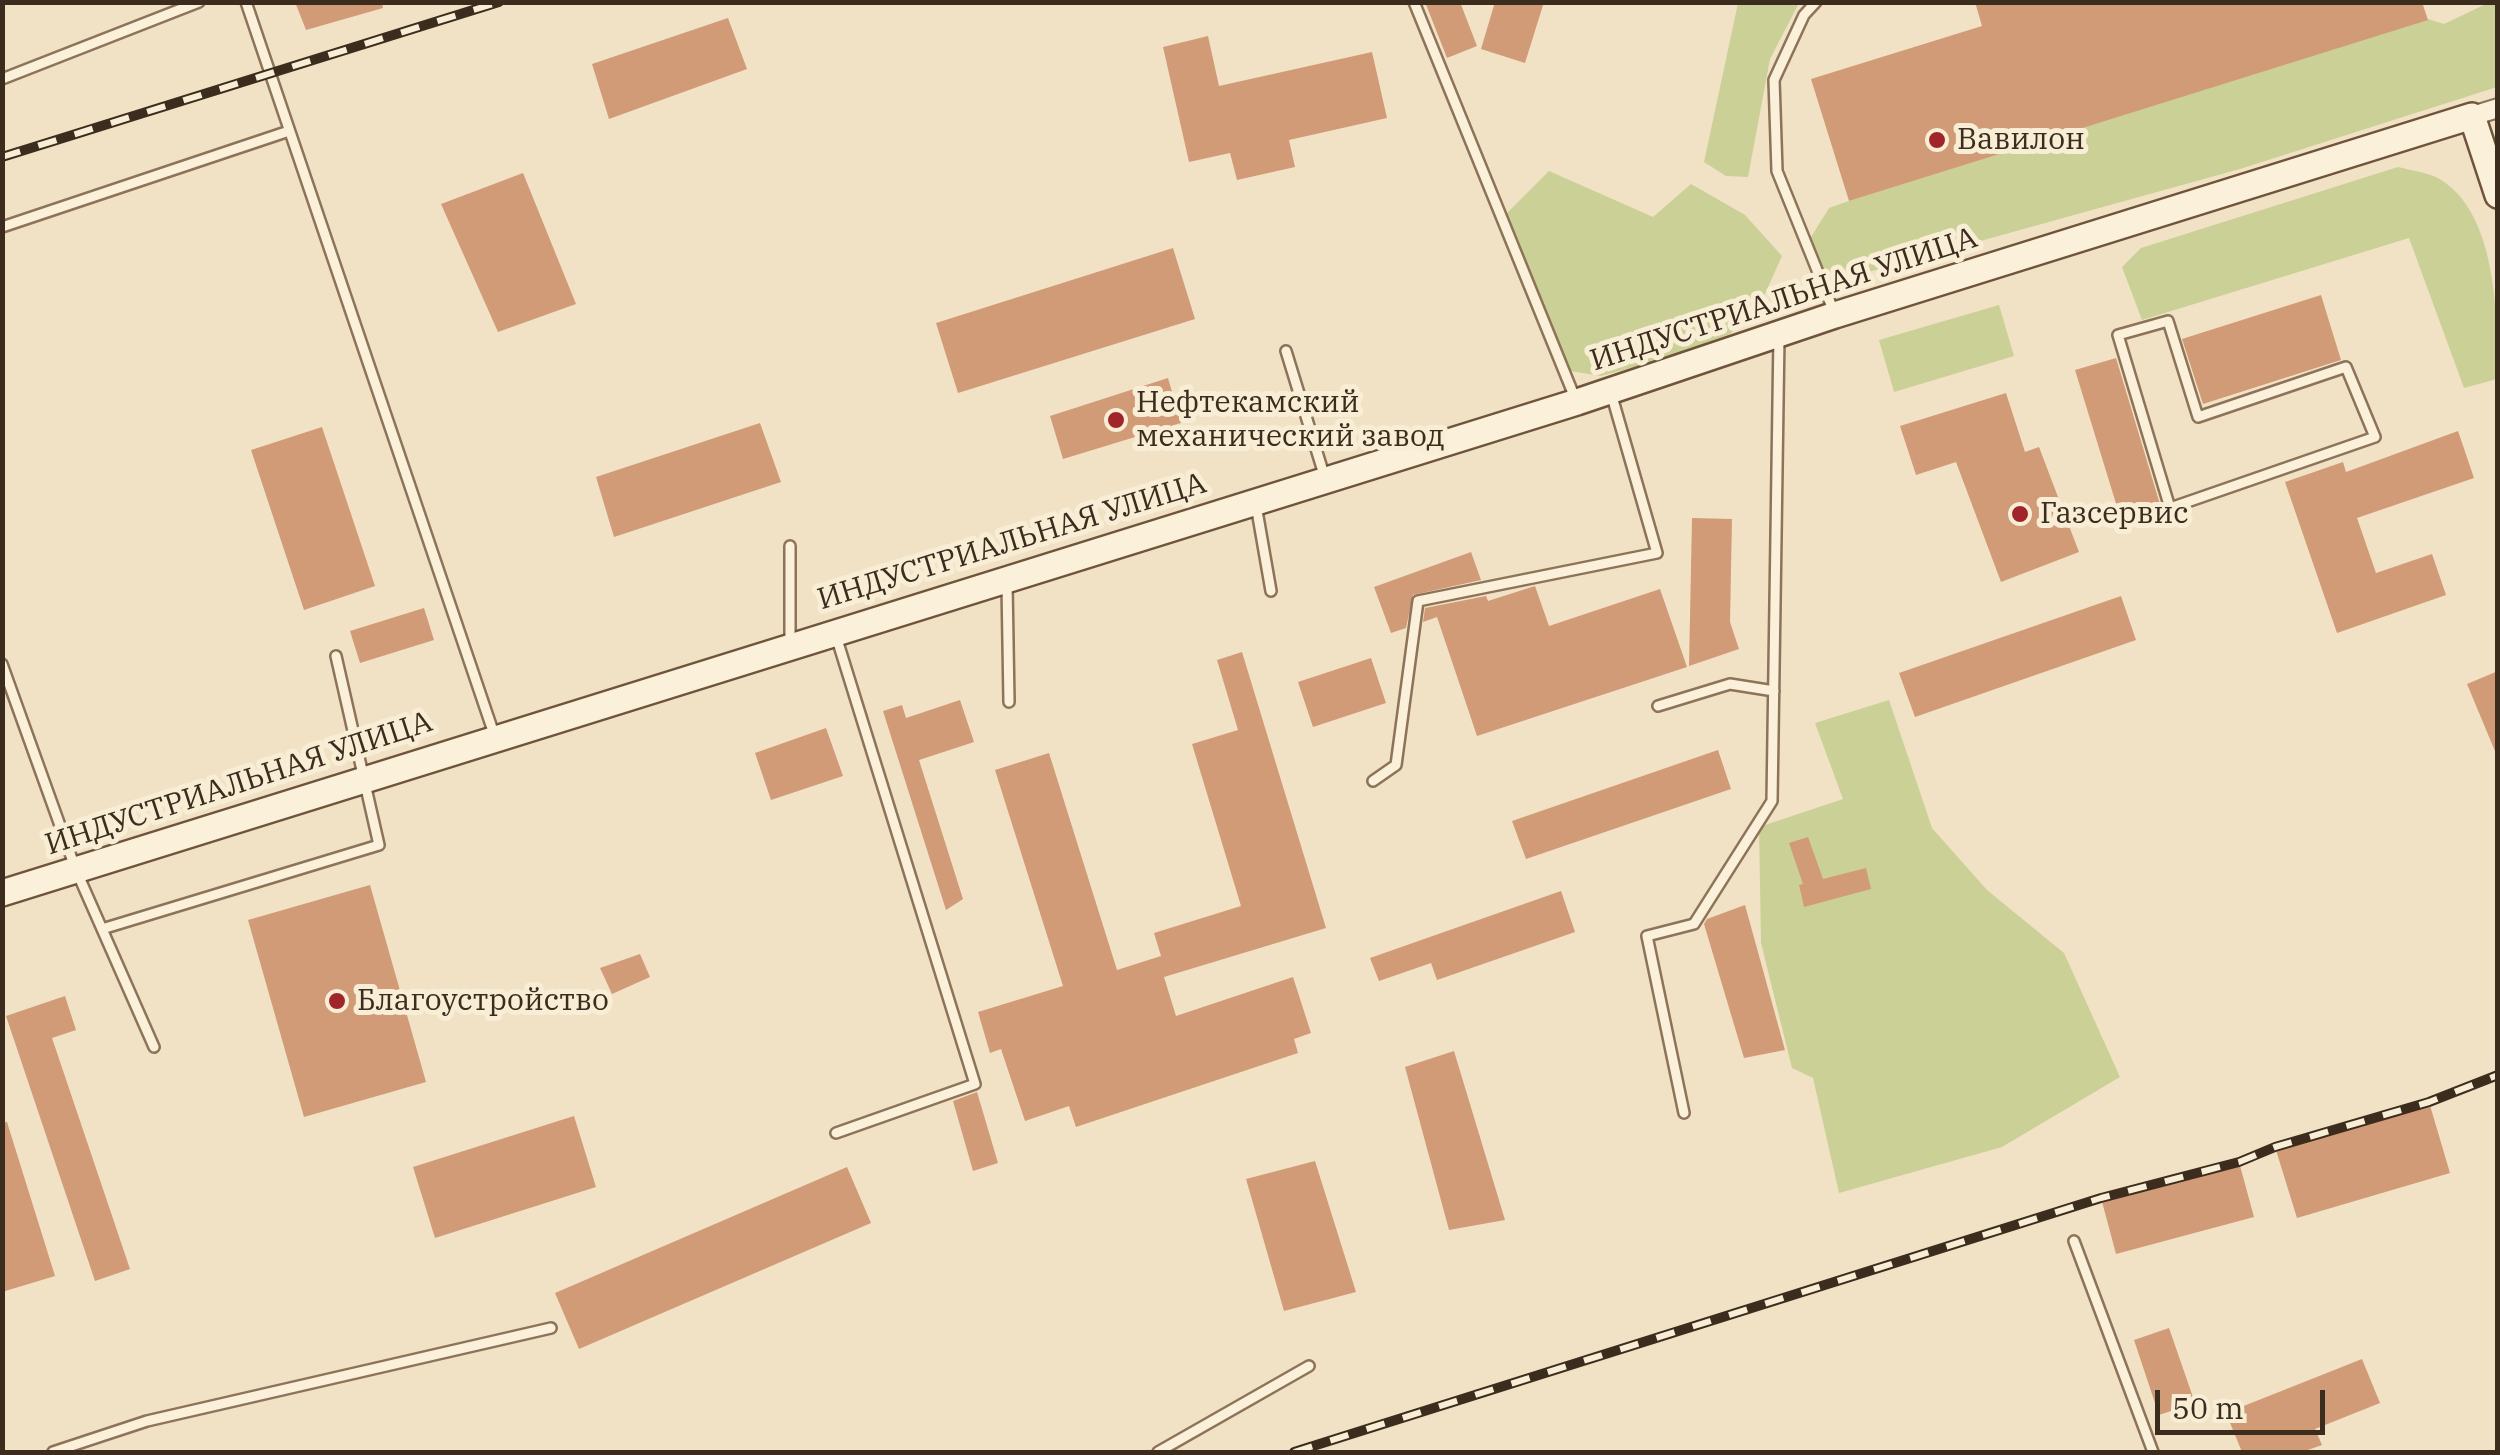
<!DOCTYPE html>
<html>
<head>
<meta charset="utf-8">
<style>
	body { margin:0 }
	#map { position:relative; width:2500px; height:1455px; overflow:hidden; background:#f1e2c5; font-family:"IBM Plex Serif",serif }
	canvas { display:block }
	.frame { position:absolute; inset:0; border:5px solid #3c2c1e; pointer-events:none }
	.scale { position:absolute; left:2155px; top:1390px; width:170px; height:45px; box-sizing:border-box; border:5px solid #3c2c1e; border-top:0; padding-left:12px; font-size:30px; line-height:35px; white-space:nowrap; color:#3c2c1e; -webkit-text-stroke:8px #f8edd5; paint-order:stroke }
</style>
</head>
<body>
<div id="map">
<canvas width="2500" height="1455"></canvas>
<div class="frame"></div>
<div class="scale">50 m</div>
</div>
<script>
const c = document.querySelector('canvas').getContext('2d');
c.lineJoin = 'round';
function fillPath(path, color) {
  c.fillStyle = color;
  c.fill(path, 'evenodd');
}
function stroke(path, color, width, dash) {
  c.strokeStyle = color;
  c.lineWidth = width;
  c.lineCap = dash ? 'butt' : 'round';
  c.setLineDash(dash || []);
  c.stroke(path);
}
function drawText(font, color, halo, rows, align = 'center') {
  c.font = font + ' "IBM Plex Serif",serif';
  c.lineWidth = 10;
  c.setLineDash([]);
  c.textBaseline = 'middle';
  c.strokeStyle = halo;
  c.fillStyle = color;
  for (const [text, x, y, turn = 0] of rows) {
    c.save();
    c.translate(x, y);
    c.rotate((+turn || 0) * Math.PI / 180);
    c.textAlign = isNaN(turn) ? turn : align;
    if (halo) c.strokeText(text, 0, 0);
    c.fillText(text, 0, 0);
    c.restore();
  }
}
fillPath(new Path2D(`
	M1738,3H1799L1770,59L1748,177L1726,176L1704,162Z
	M2488,3H2497V87L2240,169L1818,286L1803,250L1829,208L1849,201L2428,19L2444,24Z
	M2398,167C2410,170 2424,172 2436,177C2498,209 2498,320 2497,379L2464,388L2409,238L2142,320L2122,267L2141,248Z
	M1549,171L1653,217L1691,184L1745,215L1782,256L1760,305L1730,334L1664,359L1601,376L1558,369L1500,220Z
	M1999,305L2014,356L1894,392L1879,340Z
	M1889,700L1932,828L1987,890L2064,953L2120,1077L2002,1147L1839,1193L1813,1078L1792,1068L1761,943L1759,827L1843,799L1815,723Z`), '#cbd097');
fillPath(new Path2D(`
	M295,2H382L383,8L306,30Z
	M1425,2H1460L1477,46L1447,58Z
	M1495,2H1544L1525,63L1481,49Z
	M1975,2H2422L2428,20L1849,201L1811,79L1982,26Z
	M728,18L747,69L609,119L592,64Z
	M1208,36L1219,86L1372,52L1387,118L1289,140L1295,167L1237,180L1230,153L1189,162L1163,47Z
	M523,173L576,304L498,332L441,204Z
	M1173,248L1195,319L958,393L936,323Z
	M2321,295L2341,360L2203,404L2182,339Z
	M2116,358L2162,511L2122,523L2075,370Z
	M1168,378L1181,423L1063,459L1050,416Z
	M2006,393L2025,452L2039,447L2079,552L2001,582L1956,462L1916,475L1900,426Z
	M760,423L781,482L614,537L596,477Z
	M322,427L375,586L304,610L251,450Z
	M2458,431L2474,478L2357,518L2376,573L2432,554L2446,595L2337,633L2285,482L2343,462L2346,472Z
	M1692,518L1732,519L1730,622L1739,649L1689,666Z
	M1471,552L1481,580L1413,595L1406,628L1391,633L1374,587Z
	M1535,586L1549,626L1660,589L1687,667L1477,736L1437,617L1423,622L1425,608L1486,596L1488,601Z
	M2121,596L2136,640L1915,717L1899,673Z
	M424,608L434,640L360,663L350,631Z
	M1242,652L1326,928L1164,977L1176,1016L1293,977L1311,1033L1294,1039L1298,1053L1076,1127L1069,1106L1025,1121L1001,1049L990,1053L978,1012L1063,986L995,770L1049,753L1117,970L1161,956L1154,933L1241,906L1192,744L1238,730L1217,660Z
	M1371,658L1386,703L1313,727L1298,682Z
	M2498,671V756H2497L2467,684Z
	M960,700L974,742L919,760L963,899L946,910L883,711L902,705L906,718Z
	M826,728L843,776L771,800L755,753Z
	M1718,750L1731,789L1526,859L1512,821Z
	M1808,837L1823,879L1866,868L1871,889L1804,907L1799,885L1803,884L1789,843Z
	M370,885L426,1082L304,1117L248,920Z
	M1561,891L1575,932L1437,980L1431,963L1379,981L1370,958Z
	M1745,905L1785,1050L1744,1058L1704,924L1707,919Z
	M640,954L650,977L612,994L600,968Z
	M65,996L76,1030L52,1038L130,1269L95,1281L6,1016Z
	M1454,1051L1505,1220L1449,1230L1405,1067Z
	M977,1092L998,1163L973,1171L953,1101Z
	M2429,1102L2450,1173L2297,1218L2275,1147Z
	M574,1116L596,1187L435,1238L413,1167Z
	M7,1122L55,1276L2,1292V1123Z
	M1315,1161L1356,1292L1284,1311L1246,1179Z
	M2239,1162L2254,1217L2116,1254L2101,1198Z
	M847,1167L871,1223L579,1349L555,1293Z
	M2169,1328L2195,1403L2159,1415L2134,1340Z
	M2362,1359L2380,1403L2315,1429L2322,1445L2302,1452H2242L2226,1413Z`), '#d19b78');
const service = new Path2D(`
	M246,2L494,734
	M1414,2L1575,398
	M1816,2L1804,15L1774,80L1777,171L1834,312
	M2,79L199,2
	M2,227L289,131
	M2168,321L2198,417L2346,367L2375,437L2170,508L2118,335Z
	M1286,351L1325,478
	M1256,505L1271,591
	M1007,584L1009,702
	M790,643V546
	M2,664L76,870L154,1047
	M1658,706L1730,684L1774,691
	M1373,781L1396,765L1418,601L1657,553L1611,393
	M102,929L379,845L336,656
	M1684,1113L1647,936L1694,924L1772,801L1779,336
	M836,1133L975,1084L836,636
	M2074,1241L2153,1452
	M53,1452L147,1421L551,1328
	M1158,1452L1309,1366`);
const minor = new Path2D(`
	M2472,116L2498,108`);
const secondary = new Path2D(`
	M2,893L1577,402L1835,315L2472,116L2498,195`);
stroke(service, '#8d7359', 14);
stroke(minor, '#8d7359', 22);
stroke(secondary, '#6f543c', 30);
stroke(service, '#fbf0d9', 9);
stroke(minor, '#fbf0d9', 18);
stroke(secondary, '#fbf0d9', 25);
const rail = new Path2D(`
	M2,157L499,2
	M1294,1452L2101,1198L2239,1162L2275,1147L2429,1102L2498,1075`);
stroke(rail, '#3c2c1e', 10);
stroke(rail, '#f8edd5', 6, [19]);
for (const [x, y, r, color] of [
	[1937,140,10,"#a0252a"],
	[1116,420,10,"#a0252a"],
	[2020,514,10,"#a0252a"],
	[337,1001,10,"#a0252a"]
]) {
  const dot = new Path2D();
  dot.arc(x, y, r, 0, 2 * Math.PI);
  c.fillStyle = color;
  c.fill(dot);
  stroke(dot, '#f8edd5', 4);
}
drawText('30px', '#3c2c1e', '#f8edd5', [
	["Вавилон",1957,140],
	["Нефтекамский",1136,403],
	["механический завод",1136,437],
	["Газсервис",2040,514],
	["Благоустройство",357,1001]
], 'left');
drawText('30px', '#3c2c1e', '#f8edd5', [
	["ИНДУСТРИАЛЬНАЯ УЛИЦА",1784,300,-18],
	["ИНДУСТРИАЛЬНАЯ УЛИЦА",1012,542,-17],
	["ИНДУСТРИАЛЬНАЯ УЛИЦА",239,784,-18]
]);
</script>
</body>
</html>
